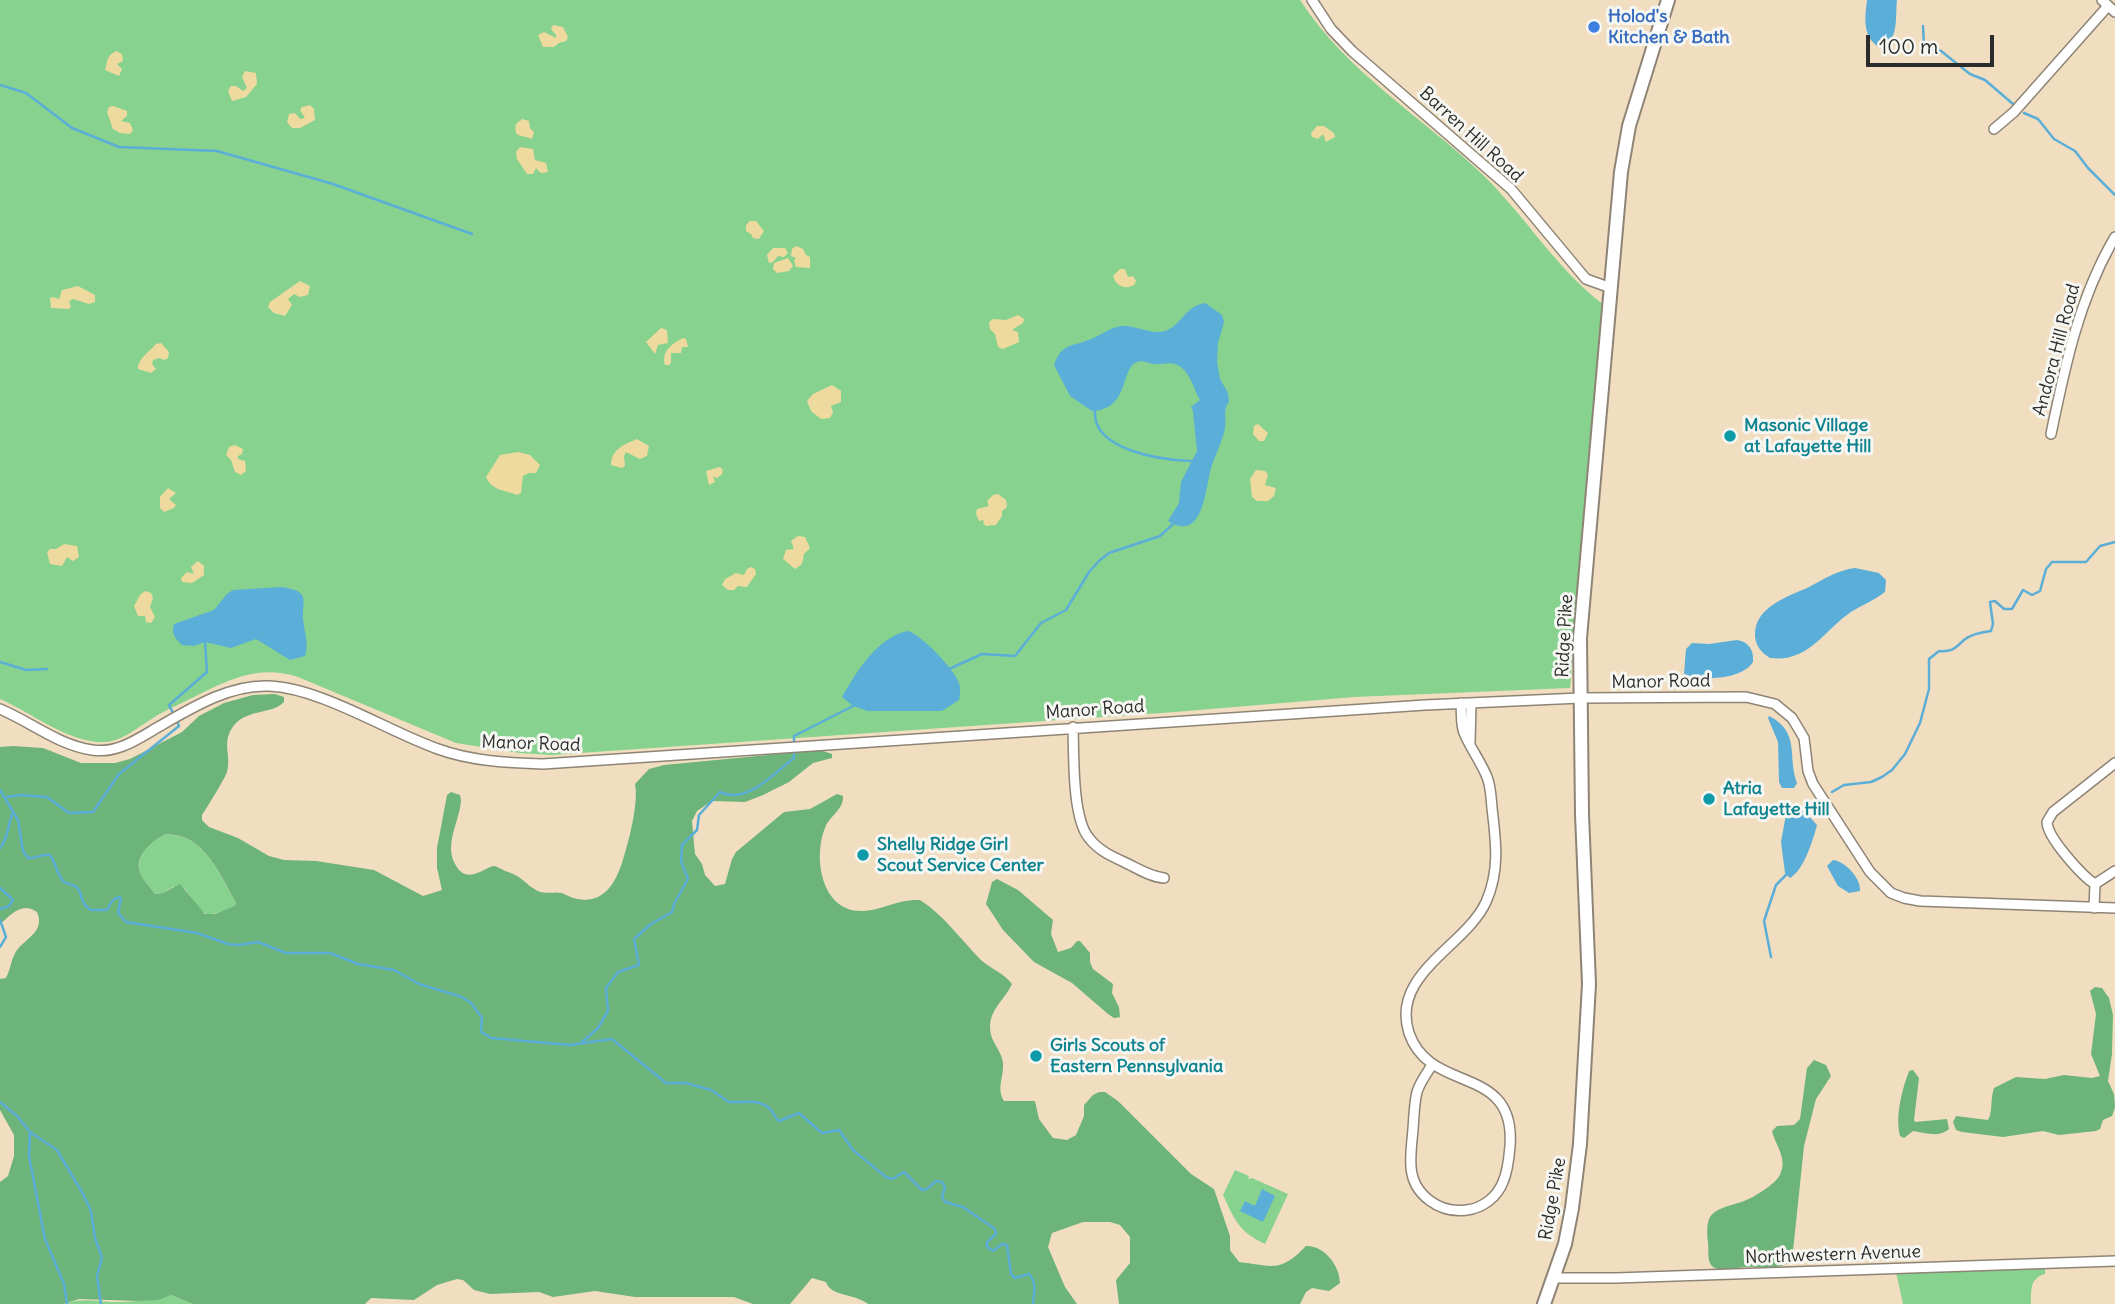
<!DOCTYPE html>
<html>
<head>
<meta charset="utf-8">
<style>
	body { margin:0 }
	#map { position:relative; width:2115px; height:1304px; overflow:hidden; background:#f1dec0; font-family:Delius,sans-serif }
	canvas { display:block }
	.scale { position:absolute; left:1866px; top:35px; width:128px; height:32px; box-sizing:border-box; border:4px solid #2b2b2b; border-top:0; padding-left:9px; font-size:21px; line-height:24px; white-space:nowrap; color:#2b2b2b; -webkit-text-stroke:5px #f6f6f2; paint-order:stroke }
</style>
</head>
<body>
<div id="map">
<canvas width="2115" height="1304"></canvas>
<div class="scale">100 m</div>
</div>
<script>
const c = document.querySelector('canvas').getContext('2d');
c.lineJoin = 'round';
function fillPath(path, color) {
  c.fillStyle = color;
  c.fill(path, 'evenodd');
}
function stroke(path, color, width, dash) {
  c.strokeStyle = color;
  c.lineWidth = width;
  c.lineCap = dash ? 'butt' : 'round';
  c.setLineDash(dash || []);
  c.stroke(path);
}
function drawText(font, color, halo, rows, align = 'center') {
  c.font = font + ' Delius,sans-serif';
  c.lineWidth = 6;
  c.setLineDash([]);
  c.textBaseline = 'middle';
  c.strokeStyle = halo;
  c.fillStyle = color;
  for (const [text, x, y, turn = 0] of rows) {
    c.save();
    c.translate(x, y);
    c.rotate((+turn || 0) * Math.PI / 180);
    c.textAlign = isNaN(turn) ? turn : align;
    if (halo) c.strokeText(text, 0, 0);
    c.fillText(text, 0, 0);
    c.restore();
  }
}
fillPath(new Path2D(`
	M0,0H1300C1347,73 1423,117 1484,176C1526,217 1557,270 1604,305L1570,688L1354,697L1175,712L551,755L520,753L456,743L298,677C258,664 228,680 192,698C178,705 163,711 150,720C132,731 119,744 97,742C61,738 32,713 0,699Z
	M167,834C205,835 220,876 236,903L235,906L229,910L208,915L199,909L185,889L173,887L163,893L155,894C150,887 140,877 139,869C137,855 154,837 167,834Z
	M1235,1170L1249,1176L1248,1179L1252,1178L1288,1194L1265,1244C1238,1231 1235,1220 1223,1195Z
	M2031,1267L2045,1269V1274C2030,1278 2031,1290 2031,1304H1903L1896,1272Z
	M171,1295L193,1304H63C82,1298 92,1301 111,1302C132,1302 152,1301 171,1295Z`), '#87d28f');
fillPath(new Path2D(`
	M275,694L284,697V702C273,714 249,709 235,724C220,742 232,755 227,772C224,780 208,806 202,815V820L209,827L238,838L269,856L284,860L316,861L374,870L423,896L442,890L437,868V848L447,795L451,792L460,795L461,800C460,820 445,842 454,862C466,888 485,866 495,866C497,867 504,870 505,871C524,877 521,881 536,890C543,895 554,891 562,893C567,895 572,898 577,899C603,904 615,884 622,863C628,844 639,804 635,784L649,769L664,765L820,750L832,754V758L813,763L789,782L763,795L745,802L712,801L697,811L692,821L695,854L702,864L705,875L715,886L725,884L732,859L736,852L784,812L810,809L837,794L843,796C844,810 829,816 825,828C813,857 821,911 861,911C882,911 896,899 920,900C944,915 961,940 981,960C991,969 1004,973 1012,984C1003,1003 984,1013 992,1038C996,1047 1002,1054 1003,1063C1004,1078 996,1088 1004,1101H1035L1039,1119L1053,1138L1067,1140L1076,1135L1084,1116V1105L1093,1095L1099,1092H1105L1118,1101L1191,1174L1214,1189L1230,1236V1250L1239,1262C1273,1266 1280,1273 1306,1246C1324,1245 1340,1266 1340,1283L1329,1291L1312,1288L1306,1292L1300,1304H1119L1116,1280L1130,1263V1237L1120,1225L1110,1222H1083L1052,1233L1048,1247L1065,1287L1077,1304H868C854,1293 831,1297 826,1282L812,1278L790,1304H753L734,1297H635L595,1291L553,1297L539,1292L490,1294L474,1290L463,1280L457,1279L437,1285L414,1300L371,1298L365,1304H193L171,1295L158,1300L138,1301L79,1299L63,1304H0V1182L8,1176L14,1156V1135L0,1110V979L6,978C11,969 11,958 17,950C27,937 45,932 37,912C22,901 11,915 0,924V747L13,746L43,748L81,763H115L130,759L182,732L199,716L224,703L253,695ZM167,834C205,835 220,875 236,903L235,906L215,914H205L180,884L163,893L155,894C150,887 140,877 139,869C136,855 155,837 167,834Z
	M997,879L1018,890L1053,920L1051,934L1058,952L1071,948L1077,941H1080L1090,953V962L1093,969L1113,984L1112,993L1119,1007L1120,1017L1114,1018L1108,1014L1072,983L1034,962L1003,930L986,904L992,882Z
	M2095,987L2102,988L2109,998L2113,1015L2112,1054L2108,1081L2114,1094L2115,1107L2112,1116L2103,1120L2100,1129L2096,1131L2059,1135L2043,1131L2003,1137L1962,1132L1956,1130L1953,1122L1956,1116L1988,1120C1993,1112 1990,1099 1994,1088L2016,1077L2045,1079L2064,1075L2092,1078L2100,1076L2091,1054L2096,1014L2090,991Z
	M1814,1060L1826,1065L1831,1076L1816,1099L1804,1146L1793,1251L1790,1262C1778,1270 1761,1266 1747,1267C1737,1267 1719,1274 1711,1265C1707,1259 1709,1250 1708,1243C1705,1213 1711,1211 1738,1203C1749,1200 1758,1194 1767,1188C1772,1184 1779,1179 1781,1172C1787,1158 1775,1144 1772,1131L1777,1126L1794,1125L1800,1119L1807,1068Z
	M1913,1070L1919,1078L1914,1120L1915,1122L1947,1119L1949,1129C1939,1138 1926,1133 1913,1131L1904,1138L1900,1136C1895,1116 1902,1090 1909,1071Z`), '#6db47a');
fillPath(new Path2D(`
	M553,25L563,27L568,37L566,41L559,43L554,47H543L538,35L544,32L556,38V35L551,29Z
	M116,51L122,54L123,61L117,64L122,69L119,76L105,70C108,60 106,57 116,51Z
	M245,71L256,73L257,84L246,97L232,101L228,91L231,86H236L243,91L247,88L242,77Z
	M310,105L314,109L315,120L300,128H292L287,122L289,114L295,113L300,119L305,118L300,110L302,107Z
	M113,106L127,111V116L121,121L130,123L133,130L130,134L120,133L113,129L107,112L109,107Z
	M522,119L529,121L530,128L534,132L532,139C522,134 513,139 516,124Z
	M1317,126H1324L1334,133L1335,137L1326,142L1323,134L1318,139L1312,137L1311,133Z
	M520,147L533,149L535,160L546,163L548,172L541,173L536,168L533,174H527L517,159L516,152Z
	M750,221H756L764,231L759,239L753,238L751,234L746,231V225Z
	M796,246L803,249L806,255L810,257V268L796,267L794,260L796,258L791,256L792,249Z
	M773,248H785L788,253L784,257L778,256L773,262L769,263L767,255Z
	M788,258L793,266L789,271L777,273L773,269L774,263Z
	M1120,269H1125L1128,277L1133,276L1136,281L1134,285C1125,290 1116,286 1113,276Z
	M300,281L310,286L308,295L300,297L294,294L288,299L292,305L285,316L274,313L268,307L270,302Z
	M78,286L95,295V302L89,304L73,299L69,301L71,307L69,309L51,308L50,298L53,297L59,299L62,290Z
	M1018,315L1024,319L1023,323L1012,330L1018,332L1019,342L1003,349L998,347L995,334L990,329L989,322L993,319L1006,320Z
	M661,328L667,330L668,343L658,345L655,354L646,342Z
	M683,338L686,339L688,347H682L681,353H671V363L669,365H665C661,351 672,344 683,338Z
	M161,343L169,352L168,358L164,360L159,358L153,360L152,364L156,369L151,373L138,369C137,360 150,351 156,344Z
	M832,385L841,391V402L831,406L833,412L830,418L821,419L811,411L807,401L813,394Z
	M1258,424L1268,433L1264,441H1259L1253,434L1254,426Z
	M637,439L649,446L647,456L640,459L626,452L624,456L625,466L622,468L611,465C611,449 625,444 637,439Z
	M235,445L243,449L242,454L238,456V459L245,461L246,471L241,475L235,472L231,460L226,455L229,447Z
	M518,452L530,455L540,465L536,473H529L523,476L521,493L517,495C505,490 492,491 486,477L500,455Z
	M720,467L723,470L722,474L717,478L713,476L715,482L709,485L706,471Z
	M1256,470L1265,471L1268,475L1265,485L1276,488L1274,496L1268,501H1257L1252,497L1250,479Z
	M168,488L176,493L169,499L176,505L174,508L164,512L160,508V497Z
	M998,494L1006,500L1007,507L1002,511V516L996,525L986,526L983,523L984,520L979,521L976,514L977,509L989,506L987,501L993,495Z
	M798,536L805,537L810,548L804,554L802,564L795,569L783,559L786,550L794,549L791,541Z
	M64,544L77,546L79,557L73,561L67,557L62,566L50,564L47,552L50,549H56Z
	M198,561L204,566V575L192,583L182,582L181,578L187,572L194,574L191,567Z
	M751,567L755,569L756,574L747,587L738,586L734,590H728L722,585L725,579L736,573L744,575L747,569Z
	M145,591L151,593L153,598L150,607L155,617L151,623L146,622L145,616H138L134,606L140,595Z`), '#eeda9e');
fillPath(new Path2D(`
	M1867,0H1897C1895,16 1900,43 1879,47C1862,37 1865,17 1867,0Z
	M1205,303L1222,315L1224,322L1218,343L1217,361L1220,379L1228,393L1229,402C1222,411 1227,418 1225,428C1223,440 1216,453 1212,465C1205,485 1205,544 1168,521L1179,503L1181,482L1197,451L1193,411L1191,407L1200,400C1194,390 1189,368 1175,364C1169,362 1160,365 1153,364C1148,363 1142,360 1137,362C1120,368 1130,410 1092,411L1070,396L1054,365C1062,342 1073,347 1091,339C1102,335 1110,327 1122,326C1136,325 1151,335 1165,331C1182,325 1184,307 1205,303Z
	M1855,568L1879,573L1886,580L1885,592C1875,600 1862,605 1851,612C1825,629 1809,663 1770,658C1762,653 1756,647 1755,636C1754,607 1787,597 1809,587C1824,579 1838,570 1855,568Z
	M281,587C287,588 298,589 302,595C305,600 303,607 303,612C302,627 310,642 305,656L290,660L256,639L231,648L205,642L194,646L182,645C175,638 171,634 174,624L214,610L227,594L233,590Z
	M907,631C919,632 955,670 959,683C961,689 960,695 959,700L942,711H868L853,706L842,697C857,671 876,639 907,631Z
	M1737,640C1749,642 1754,650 1753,662C1742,680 1702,681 1684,674L1686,649L1692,643L1709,644Z
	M1769,716C1801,732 1787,757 1797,783L1794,788H1782L1779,782L1778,742L1768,718Z
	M1793,806L1807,814L1817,825C1813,840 1804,870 1790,878L1785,873L1781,842L1787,809Z
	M1833,860C1846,862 1861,878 1860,891L1849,893L1838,886L1827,866Z
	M1262,1189L1275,1196L1263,1222L1240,1211L1245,1201L1255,1206Z`), '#5baed7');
stroke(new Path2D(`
	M1923,26L1924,46L1941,51L1970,74L1985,80L2013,104
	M0,85L26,93L72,128L119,147L217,151L333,184L472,234
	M2024,113L2038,119L2054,139L2075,151L2088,168L2115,195
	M1095,411C1092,450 1161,460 1191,461
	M0,662L26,670L47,669
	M949,669L982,654L1015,656L1041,623L1066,610L1089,572L1100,560L1109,553L1160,536L1173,524
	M174,715L169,705L207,672L205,642
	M0,790L18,820L23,851L28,858C36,859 42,853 50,855C56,863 57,875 64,882C69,885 76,884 79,890C83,899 81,904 91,910H107L112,901L118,897L121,898L118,913L126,922L197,933L228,944L238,945L258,942L286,953H330L358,964L394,970L419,984L462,997L471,1003L482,1018L481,1032L491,1038L570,1045L612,1039L666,1083H686L711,1090L729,1102C742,1103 756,1098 769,1108C774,1112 774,1117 779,1121L799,1113L822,1133L839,1130L853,1150L886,1177L892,1179L904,1172L922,1190L927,1189L936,1181L942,1182L945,1187L942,1197L945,1202L963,1207L995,1229L996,1234L987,1242V1247L993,1251L1002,1244L1007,1245L1011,1274L1015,1278L1029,1274C1037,1283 1034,1292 1033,1304
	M1832,792L1844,785L1871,782L1882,777L1892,770L1905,754L1920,723L1929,689V659L1939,651C1953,652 1955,648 1964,640C1971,634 1983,632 1991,631L1993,624L1990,602L1995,601L2004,609H2012L2023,590L2032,595L2040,591L2046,569L2052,562H2086L2100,546L2115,542
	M7,797L21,795L47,797L69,813L93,812L119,774L179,726L177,721
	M1802,814L1809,805
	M0,848C9,838 7,825 13,813
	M0,888L13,900L9,906L0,909
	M0,920L6,937L0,947
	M1771,957L1764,921L1776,885L1787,874
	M581,1043L598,1028L608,1011L606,988L618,972L639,965L634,939L651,924L672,912L674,904L688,879L681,861L682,845L697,830L699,815L720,792C747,805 774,773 794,758V736L855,705
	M0,1102L17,1116L30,1132L57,1150L83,1194L91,1211L95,1238L102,1258L97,1276L101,1304
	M30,1132L29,1156L45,1239L64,1284L67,1304`), '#5baed7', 2.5);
const minor = new Path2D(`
	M1312,0L1331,29L1352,51L1511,189L1586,279L1611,288
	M2102,0L2115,12
	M1994,129L2014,112L2108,6
	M2051,434C2065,366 2079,298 2115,237
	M0,709C31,722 58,745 92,750C118,754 139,738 160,726C193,707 231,684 269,686C321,688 387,731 438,749C471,761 508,763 543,764L1425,705L1580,698L1746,697L1775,704L1792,718L1804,738L1808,771L1813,784L1870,872L1891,893L1904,898L1920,901L2115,908
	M1073,727C1074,755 1072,818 1089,838C1098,850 1111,856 1124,862C1137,868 1150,877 1164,878
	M1470,743L1471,703
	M2095,884C2082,876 2047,837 2047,822L2053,812L2115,763
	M2095,884L2115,871
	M2094,908L2095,884
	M1432,1065C1427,1073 1420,1082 1417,1092C1414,1104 1414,1117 1413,1129C1412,1142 1410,1154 1411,1167C1413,1195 1440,1214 1467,1210C1483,1208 1497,1197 1503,1182C1508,1171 1509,1158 1510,1146C1516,1063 1430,1095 1409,1033C1390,974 1466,946 1486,902C1500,871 1496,841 1492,808C1491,798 1491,787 1487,777C1481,762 1471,749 1465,735C1460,726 1462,713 1461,703
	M1553,1278H1616L2115,1261`);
const major = new Path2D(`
	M1544,1304L1565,1244L1572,1208L1580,1144L1589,984L1582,814L1580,638L1621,172L1629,126L1668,0`);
stroke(minor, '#8e8476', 12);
stroke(major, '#8e8476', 16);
stroke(minor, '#fff', 9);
stroke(major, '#fff', 12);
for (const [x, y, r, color] of [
	[1594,27,7,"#3f7fe0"],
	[1730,436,7,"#0f9aa8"],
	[1709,799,7,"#0f9aa8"],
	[863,855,7,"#0f9aa8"],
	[1036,1056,7,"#0f9aa8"]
]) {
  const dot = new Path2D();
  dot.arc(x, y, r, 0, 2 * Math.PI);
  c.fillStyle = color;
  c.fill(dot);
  stroke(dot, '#f6f6f2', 2.5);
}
drawText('bold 18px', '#366cbe', '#f6f6f2', [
	["Holod's",1608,17],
	["Kitchen & Bath",1608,38]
], 'left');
drawText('18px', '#2b2b2b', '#f6f6f2', [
	["Barren Hill Road",1471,135,42],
	["Andora Hill Road",2057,350,-75],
	["Ridge Pike",1565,636,-87],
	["Manor Road",1661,682,-1],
	["Manor Road",1095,710,-4],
	["Manor Road",531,744,2],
	["Ridge Pike",1553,1199,-80],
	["Northwestern Avenue",1833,1255,-2]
]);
drawText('bold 18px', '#0d838f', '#f6f6f2', [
	["Masonic Village",1744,426],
	["at Lafayette Hill",1744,447],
	["Atria",1723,789],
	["Lafayette Hill",1723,810],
	["Shelly Ridge Girl",877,845],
	["Scout Service Center",877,866],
	["Girls Scouts of",1050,1046],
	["Eastern Pennsylvania",1050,1067]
], 'left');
</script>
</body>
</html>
